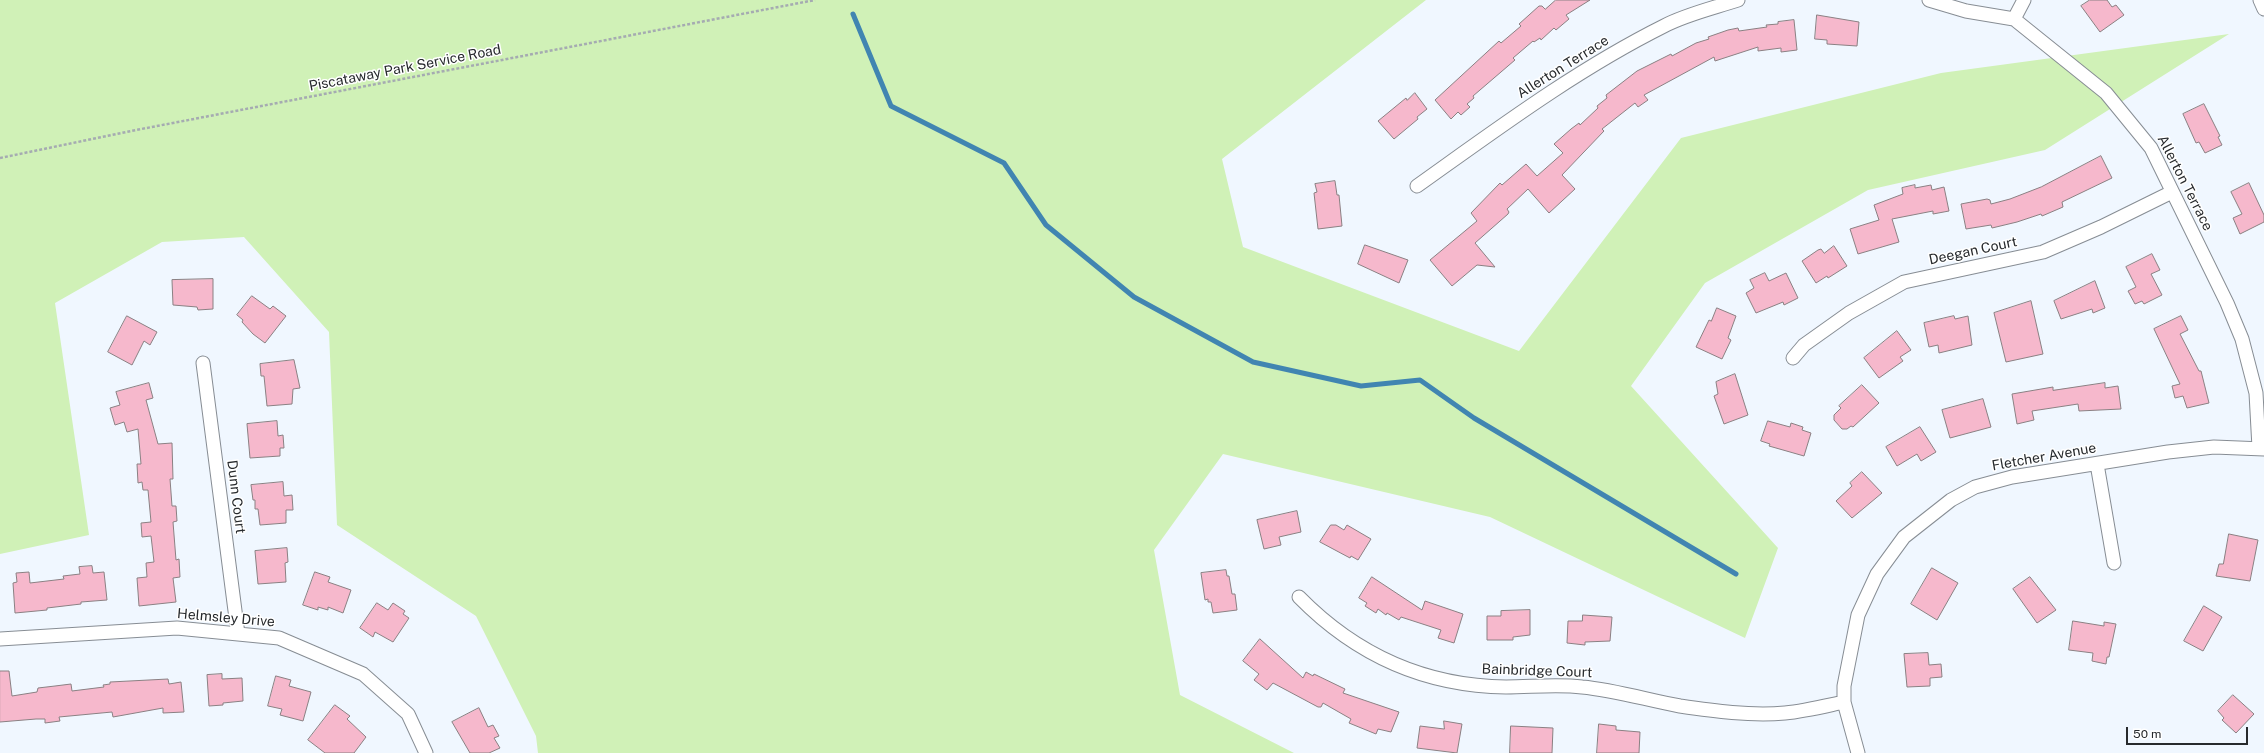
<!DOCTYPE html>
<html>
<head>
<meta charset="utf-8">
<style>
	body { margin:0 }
	#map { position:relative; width:2264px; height:753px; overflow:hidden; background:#f0f7ff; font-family:"Public Sans",sans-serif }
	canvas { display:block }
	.scale { position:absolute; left:2126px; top:727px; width:122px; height:18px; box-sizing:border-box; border:2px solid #272a2d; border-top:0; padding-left:5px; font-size:12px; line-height:14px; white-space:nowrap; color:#272a2d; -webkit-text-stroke:3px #fff; paint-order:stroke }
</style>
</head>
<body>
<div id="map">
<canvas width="2264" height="753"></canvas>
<div class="scale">50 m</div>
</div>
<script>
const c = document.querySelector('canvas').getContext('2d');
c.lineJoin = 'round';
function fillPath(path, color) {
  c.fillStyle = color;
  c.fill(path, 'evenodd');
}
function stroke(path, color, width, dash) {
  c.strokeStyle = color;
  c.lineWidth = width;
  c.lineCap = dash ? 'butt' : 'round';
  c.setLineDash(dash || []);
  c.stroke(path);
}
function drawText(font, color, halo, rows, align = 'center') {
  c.font = font + ' "Public Sans",sans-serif';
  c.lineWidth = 3;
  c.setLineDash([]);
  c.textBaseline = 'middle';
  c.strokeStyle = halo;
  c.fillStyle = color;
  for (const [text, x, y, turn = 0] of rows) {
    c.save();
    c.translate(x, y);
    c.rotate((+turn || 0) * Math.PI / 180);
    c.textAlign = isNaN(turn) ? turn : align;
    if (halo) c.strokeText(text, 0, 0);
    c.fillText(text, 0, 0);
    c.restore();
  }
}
fillPath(new Path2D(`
	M0,0H1426L1222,159L1243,247L1519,351L1681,138L1941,73L2229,34L2045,150L1868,190L1705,283L1631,386L1778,548L1745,638L1490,517L1223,454L1154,550L1180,695L1294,753H538L536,736L476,616L337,525L329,332L244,237L162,242L55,303L89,535L0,554Z`), '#d0f1b7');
stroke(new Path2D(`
	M853,14L891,106L1004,163L1046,225L1134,297L1253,362L1361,386L1420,380L1474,418L1736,574`), '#4185b1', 5);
const building = new Path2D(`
	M1556,0H1590L1566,15L1569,19L1556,30L1554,28L1541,40L1540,38L1534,42L1533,41L1513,58L1515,60L1473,96L1474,98L1467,104L1470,107L1461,115L1458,112L1451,119L1435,100L1499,41L1501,43L1521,26L1519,24L1539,6H1542L1545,9Z
	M2090,0H2107L2112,7L2116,5L2124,15L2100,32L2081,6Z
	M1817,15L1859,22L1857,46L1827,44V40L1815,39Z
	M1794,20L1797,50L1781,52V48L1758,51V47L1715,61L1714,57L1644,95L1648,100L1638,107L1635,103L1602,129L1604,131L1562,175L1575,189L1549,213L1528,189L1507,209L1509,212L1508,214L1475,243L1495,267L1477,265L1452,286L1430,260L1477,221L1471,213L1500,183L1502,185L1526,164L1537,176L1563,153L1554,144L1571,129L1579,123L1580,125L1598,108L1597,106L1607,98L1606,95L1637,71L1671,54L1672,56L1696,43L1709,39L1708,37L1728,30L1738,28L1739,31L1767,27L1766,25L1778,24V22Z
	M1415,93L1427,109L1417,117L1418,119L1394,139L1378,121L1406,98L1407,100Z
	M2204,104L2220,136L2218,137L2222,145L2205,153L2199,142L2196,143L2183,114Z
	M2101,156L2112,178L2062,202L2063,207L2042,216L2041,214L2017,222L1992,228L1991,225L1966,229L1961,204L1987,199L1990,200L1991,204L2010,199L2041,187Z
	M1335,181L1337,195H1339L1342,226L1318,229L1314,193L1317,192L1315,184Z
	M2249,183L2264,215V222L2240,234L2233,218L2242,214L2231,192Z
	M1915,185V188L1931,185L1932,190L1944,187L1949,211L1933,214V211L1892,219L1899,242L1858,254L1850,229L1879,220L1874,205L1903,194L1902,188Z
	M1365,245L1408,260L1399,283L1358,264Z
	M1834,246L1847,266L1828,278L1827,276L1816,283L1802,261L1818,250L1821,249L1824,253Z
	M2152,254L2160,270L2151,274L2162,295L2144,304L2142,301L2135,304L2128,291L2136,287L2126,267Z
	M1765,273L1769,281L1786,273L1798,298L1784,305L1783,302L1756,313L1746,293L1754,288L1750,280Z
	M213,279V309L198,310L197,307L173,305L172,280Z
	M2095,281L2105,308L2093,313L2092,309L2061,319L2054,301Z
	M252,296L270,309L273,306L286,316L265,343L253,334L242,322L243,320L237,315Z
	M2031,301L2043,354L2006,362L1994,313Z
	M1717,308L1736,316L1728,338L1731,340L1722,359L1696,347L1709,320L1711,321Z
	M127,316L157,332L150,345L144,341L132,365L108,352Z
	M1954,316L1955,319L1968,316L1972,345L1939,353L1938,345L1929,347L1924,323Z
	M2181,316L2188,330L2180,334L2199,371H2201L2209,403L2187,408L2183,396L2175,398L2172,386L2180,384L2154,329Z
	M1897,331L1911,350L1900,357L1903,361L1879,378L1864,358Z
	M294,360L300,388L293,389L292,404L267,406L264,376H261L260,364Z
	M1735,374L1748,415L1724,424L1714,396L1718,394L1716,382Z
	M149,383L153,398L146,400L158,444L172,443L173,479H170L172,506H176L177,521L173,522L176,560L179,559L180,577L173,578L176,602L139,606L137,578L147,577L146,563L154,562L151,536L142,537L141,523L151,522L148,490H143L142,482L138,483L137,464H141L138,429L127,432L124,422L115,425L110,408L120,405L116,392Z
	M2105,383V388L2118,386L2121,409L2079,411L2078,404L2032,411L2034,420L2017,424L2012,394L2053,387V390Z
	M1862,385L1879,403L1853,427L1851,426L1847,429H1842L1834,420V415L1841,408L1839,406Z
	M1983,399L1991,427L1950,438L1942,410Z
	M277,421L278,436L283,435L284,448H280V456L250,458L247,424Z
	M1768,421L1790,427L1791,423L1803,427L1802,430L1811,433L1804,456L1769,446L1770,444L1761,441Z
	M1920,427L1936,452L1921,461L1917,454L1897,466L1886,447Z
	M1862,472L1882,493L1852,518L1836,501L1852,486L1850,483Z
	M283,482L284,496L292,495L293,510H286V523L260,525L258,509H255V500H253L251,485Z
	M1297,511L1301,532L1279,537L1281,545L1264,549L1257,520Z
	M1331,525H1336L1344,530L1347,525L1371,539L1358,560L1351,556L1350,558L1320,542Z
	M2229,534L2258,540L2250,581L2216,576L2219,564H2223Z
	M287,548L288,562L285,563L286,582L258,584L255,551Z
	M92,566L93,573L104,572L107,600L81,602V604L47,608V610L15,613L13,583L17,582L16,573L29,572L30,583L64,579L63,576L80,574L79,567Z
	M1932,568L1958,583L1937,620L1911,604Z
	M1226,570L1227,576H1229L1232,594H1235L1237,610L1213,613L1211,602H1208V599L1205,600L1201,573Z
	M315,572L330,577L328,582L351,590L343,613L328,607V610L318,607V610L303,605Z
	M1372,577L1422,610L1425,601L1463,614L1454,643L1438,638L1441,630L1401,617L1399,620L1387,613L1386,615L1378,609L1376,613L1365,606L1367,603L1359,598Z
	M2030,577L2056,610L2037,623L2013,589Z
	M377,603L388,610L393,603L405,611L403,614L409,618L393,642L375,632L373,637L360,628Z
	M2204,606L2222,617L2203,651L2184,641Z
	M1530,610V635L1513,637V640H1487V616H1501V611Z
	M1583,615L1612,617L1610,641L1585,642V645L1567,643L1568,621H1582Z
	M2073,621L2104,626V622L2116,624L2109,657H2107L2106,664L2092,661L2093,653L2069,650Z
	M1260,639L1303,678L1306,672L1313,676L1314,674L1345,689L1343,693L1399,712L1391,732L1378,729L1376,734L1349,723L1351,719L1323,703L1321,707H1318L1273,683L1267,690L1254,680L1259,674L1243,661Z
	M1928,653L1929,665L1941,664L1942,677L1930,678V686L1907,687L1904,654Z
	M0,671H9L12,696L37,692L38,688L55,686L71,684L72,691L104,687L103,685L110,684V682L168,679L169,684L181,682L184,712L163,713V708L113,717L112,712L59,717L60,721L45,723V719H36L0,722Z
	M222,674V679L242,678L243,701L223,703V705L209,706L207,675Z
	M276,676L291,680L289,686L311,692L303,721L280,715L282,709L268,706Z
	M2233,695L2254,714L2236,733L2222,720L2224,718L2218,711Z
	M335,705L350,716L347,719L366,737L354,753H325L308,740Z
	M479,708L488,727L493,725L499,736L494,738L500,748L489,753H470L452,722Z
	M1444,721L1462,724L1457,753L1417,748L1420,726L1444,729Z
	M1599,724L1616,726V730L1640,732L1639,753H1597Z
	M1511,726L1553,728L1552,753H1510Z`);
fillPath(building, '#f6b8cc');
stroke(building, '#8a8083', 1);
const minor = new Path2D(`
	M1929,0L1966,11L2014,19L2106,93L2151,148L2227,303L2242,339L2256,393L2259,448
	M2260,0L2264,9
	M2014,19L2024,0
	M1417,186C1497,129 1576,70 1664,26C1687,14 1714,8 1738,0
	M1793,358L1804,345L1849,313L1904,282L2043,252L2101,227L2172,192
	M203,363L238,634
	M2097,464L2114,563
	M1299,597C1356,655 1424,686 1506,687C1531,687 1557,684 1582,687C1615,690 1647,700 1680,706C1714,711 1750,716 1785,713C1805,711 1825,706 1844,702
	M0,639L177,628L279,638L363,674L408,714L426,753
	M1858,753L1844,702V686L1858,615L1877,574L1904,537L1951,500L1975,487L2012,477L2168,452L2214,447L2264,449`);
stroke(minor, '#878d94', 15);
stroke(new Path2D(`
	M0,158L131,131L815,0`), '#a5abb1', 2.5, [3, 2]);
stroke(minor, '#fff', 13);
drawText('14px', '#272a2d', '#fff', [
	["Allerton Terrace",1563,67,-32],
	["Piscataway Park Service Road",405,68,-11],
	["Allerton Terrace",2185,183,63],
	["Deegan Court",1973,251,-12],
	["Fletcher Avenue",2044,457,-10],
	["Dunn Court",236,497,83],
	["Helmsley Drive",226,618,5],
	["Bainbridge Court",1537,671,2]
]);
</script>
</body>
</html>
